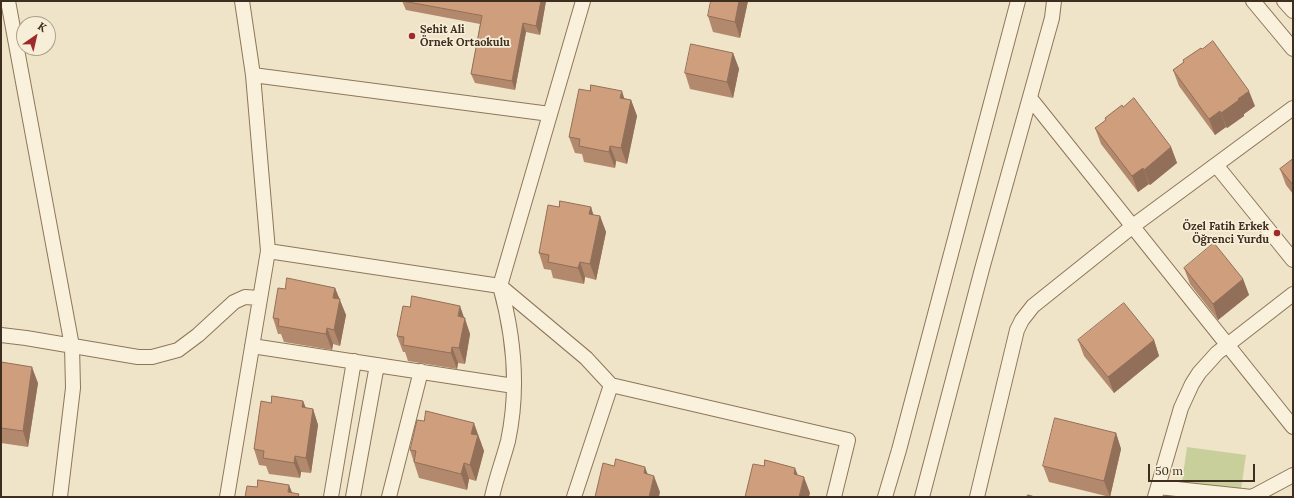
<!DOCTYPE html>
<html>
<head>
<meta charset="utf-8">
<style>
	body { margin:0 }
	#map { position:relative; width:1294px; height:498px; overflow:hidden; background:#f0e4c8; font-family:Lora,serif }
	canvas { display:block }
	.frame { position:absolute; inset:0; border:2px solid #3d2e20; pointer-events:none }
	.north { position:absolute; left:16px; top:16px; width:40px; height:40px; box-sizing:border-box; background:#f7eed8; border:1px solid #ada18e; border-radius:50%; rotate:34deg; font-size:11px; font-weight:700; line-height:16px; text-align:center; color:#3d2e20 }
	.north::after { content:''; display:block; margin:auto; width:14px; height:18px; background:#9e2a2b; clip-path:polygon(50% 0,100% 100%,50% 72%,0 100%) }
	.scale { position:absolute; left:1148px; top:464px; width:107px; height:18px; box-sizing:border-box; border:2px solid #3d2e20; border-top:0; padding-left:5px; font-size:12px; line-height:14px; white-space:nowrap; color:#3d2e20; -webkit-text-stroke:3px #f7eed8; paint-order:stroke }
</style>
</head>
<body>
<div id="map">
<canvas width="1294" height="498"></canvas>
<div class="frame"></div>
<div class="north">K</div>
<div class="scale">50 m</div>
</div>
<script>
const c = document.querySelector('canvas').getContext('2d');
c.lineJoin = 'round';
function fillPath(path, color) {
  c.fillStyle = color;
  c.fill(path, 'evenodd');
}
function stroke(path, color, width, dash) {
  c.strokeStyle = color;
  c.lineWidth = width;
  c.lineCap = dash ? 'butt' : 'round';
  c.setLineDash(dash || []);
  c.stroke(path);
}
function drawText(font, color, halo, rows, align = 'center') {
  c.font = font + ' Lora,serif';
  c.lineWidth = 3.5;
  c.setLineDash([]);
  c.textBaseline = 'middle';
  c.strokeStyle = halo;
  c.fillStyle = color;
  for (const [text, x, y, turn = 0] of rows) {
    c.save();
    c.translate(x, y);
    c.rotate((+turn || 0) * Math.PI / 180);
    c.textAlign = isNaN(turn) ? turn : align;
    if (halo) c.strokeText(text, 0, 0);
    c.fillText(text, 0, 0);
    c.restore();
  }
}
fillPath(new Path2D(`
	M1187,447L1246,455L1240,497L1181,489Z`), '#c9cf9b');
const minor = new Path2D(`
	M8,1L72,346L73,388L60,497
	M1253,1L1293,49
	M1284,1L1293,11
	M253,75L550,114
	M1030,98L1293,427
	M1216,165L1293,260
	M268,251L500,286L586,358L611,385L848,440L834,497
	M1,335L26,338L138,357H152L178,350L198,335L234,302L245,297L259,298
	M252,346L514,386
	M1158,487L1252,497L1293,475
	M227,497L268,251L253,75L242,1
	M331,497L354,361
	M353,497L377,365
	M389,497L421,371
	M492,497C496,478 503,460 508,441C519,389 514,336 500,286L583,1
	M574,497L611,385
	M885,497L899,450L1018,1
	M922,497L982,269L1052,18L1054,1
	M977,497L1017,330L1022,320L1033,306L1133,226L1293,108
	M1155,497L1181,408L1192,384L1199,373L1217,353L1293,294`);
stroke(minor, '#8d765c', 16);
stroke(minor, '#faf1dc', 14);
fillPath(new Path2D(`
	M402,1H546L540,35L526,32L515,90L475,83L471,74L480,24L406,10Z
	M748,1L740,38L713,32L708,16Z
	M733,53L739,69L733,98L690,89L685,73Z
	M1183,60L1255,106L1244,114V116L1227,128L1226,127L1215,135L1179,86L1173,70L1184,62Z
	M624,98L631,100L637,116L627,164L616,161L615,168L584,162L582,154L575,153L569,137Z
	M1105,118L1171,147L1177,163L1150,185L1149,184L1138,192L1101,144L1095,128L1106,120Z
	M1293,159V194L1286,185L1280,169Z
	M559,207H591L593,215L600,216L606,232L596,280L585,277L584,284L553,278L551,270L544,269L539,253Z
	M1184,268L1243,279L1249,295L1218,320L1190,284Z
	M335,288L346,315L340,346L333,344L332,350L284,342L281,334H278L273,318L285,289Z
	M410,307L465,318L470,334L465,364L458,363L457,369L408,361L405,352H403L397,336Z
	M1078,340H1154L1159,356L1114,393L1084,356Z
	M1,362L38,383L28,447L1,443Z
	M303,401L306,408L313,409L318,425L311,473L301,472L300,478L269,474L266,466L259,465L254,449L271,403Z
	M1116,433L1121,449L1110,497L1049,482L1043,466Z
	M480,439V440L484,451L476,481L469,479L467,490L419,478L410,450Z`), '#b2896c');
fillPath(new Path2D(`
	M541,1H546L540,35L536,26Z
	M739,1H748L740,38L735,22Z
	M523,23L526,32L515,90L512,81Z
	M733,53L739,69L733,98L727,82Z
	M622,91L627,107L620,98Z
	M1249,91L1255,106L1244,114V116L1227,128L1221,113L1238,99Z
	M631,100L637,116L627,164L621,148Z
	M1220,111L1226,127L1215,135L1209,119Z
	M610,146L616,161L615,168L609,152Z
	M1171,147L1177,163L1150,185L1144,170Z
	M1143,168L1149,184L1138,192L1132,176Z
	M591,207L596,223L589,214Z
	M600,216L606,232L596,280L590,264Z
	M580,262L585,277L584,284L578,268Z
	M1243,279L1249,295L1218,320L1213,304Z
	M335,288L346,315L340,346L334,330L333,298Z
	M460,306L470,334L465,364L459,348L458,316Z
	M327,328L333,344L332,350L326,334Z
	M1154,340L1159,356L1114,393L1108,377Z
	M452,347L458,363L457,369L451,353Z
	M32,367L38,383L28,447L23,431Z
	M303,401L309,417L302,407Z
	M313,409L318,425L311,473L306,458Z
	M474,423L484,451L476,481L470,465L471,434Z
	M1116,433L1121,449L1110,497L1104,481Z
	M295,456L301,472L300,478L294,463Z
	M464,463L469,479L467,490L461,474Z
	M645,467L651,483L644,473Z
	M795,468L801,483L794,474Z
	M654,476L660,492L659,497H649Z
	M804,477L810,493L809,497H799Z
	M289,485L294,497L288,492Z`), '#916f58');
const building = new Path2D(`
	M403,1H541L536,26L523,23L512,81L471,74L482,16Z
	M711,1H739L735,22L708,16Z
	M1213,41L1249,91L1238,99L1239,100L1221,113L1220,111L1209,119L1173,70L1184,62L1183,60L1201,48L1202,49Z
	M691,44L733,53L727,82L685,73Z
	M591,85L622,91L620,98L631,100L621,148L610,146L609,152L579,146L580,139L569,137L579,89L590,91Z
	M1134,98L1171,147L1144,170L1143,168L1132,176L1095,128L1106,120L1105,118L1122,105L1123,107Z
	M1293,159V185L1280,169Z
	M560,201L591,207L589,214L600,216L590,264L580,262L578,268L548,262L549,255L539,253L548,205L559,207Z
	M1214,243L1243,279L1213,304L1184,268Z
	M287,278L335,288L333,298L340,299L334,330L327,328L326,334L278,326L279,319L273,318L278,288L285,289Z
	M412,296L460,306L458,316L465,318L459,348L452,347L451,353L403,345L404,337L397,336L403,306L410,307Z
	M1124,303L1154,340L1108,377L1078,340Z
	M1,362L32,367L23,431L1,428Z
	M272,396L303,401L302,407L313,409L306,458L295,456L294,463L263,458L264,451L254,449L261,401L271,403Z
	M426,411L474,423L471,434L478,435L470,465L464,463L461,474L414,462L416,451L410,450L417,420L424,421Z
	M1055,418L1116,433L1104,481L1043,466Z
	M616,459L645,467L644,473L654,476L649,497H595L603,463L614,466Z
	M765,460L795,468L794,474L804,477L799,497H745L753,464L764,466Z
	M258,480L289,485L288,492L299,494L298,497H245L247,486L257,487Z
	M1028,495L1035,497H1027Z`);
fillPath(building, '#cf9f7d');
stroke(building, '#916f58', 1);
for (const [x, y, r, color] of [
	[412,36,4,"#9e2a2b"],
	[1277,233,4,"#9e2a2b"]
]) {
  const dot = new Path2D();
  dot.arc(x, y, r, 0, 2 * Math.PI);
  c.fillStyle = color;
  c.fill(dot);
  stroke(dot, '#f7eed8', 1.5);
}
drawText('bold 11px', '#3d2e20', '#f7eed8', [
	["Şehit Ali",420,30],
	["Örnek Ortaokulu",420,43],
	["Özel Fatih Erkek",1269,227,"right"],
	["Öğrenci Yurdu",1269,240,"right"]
], 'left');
</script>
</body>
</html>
